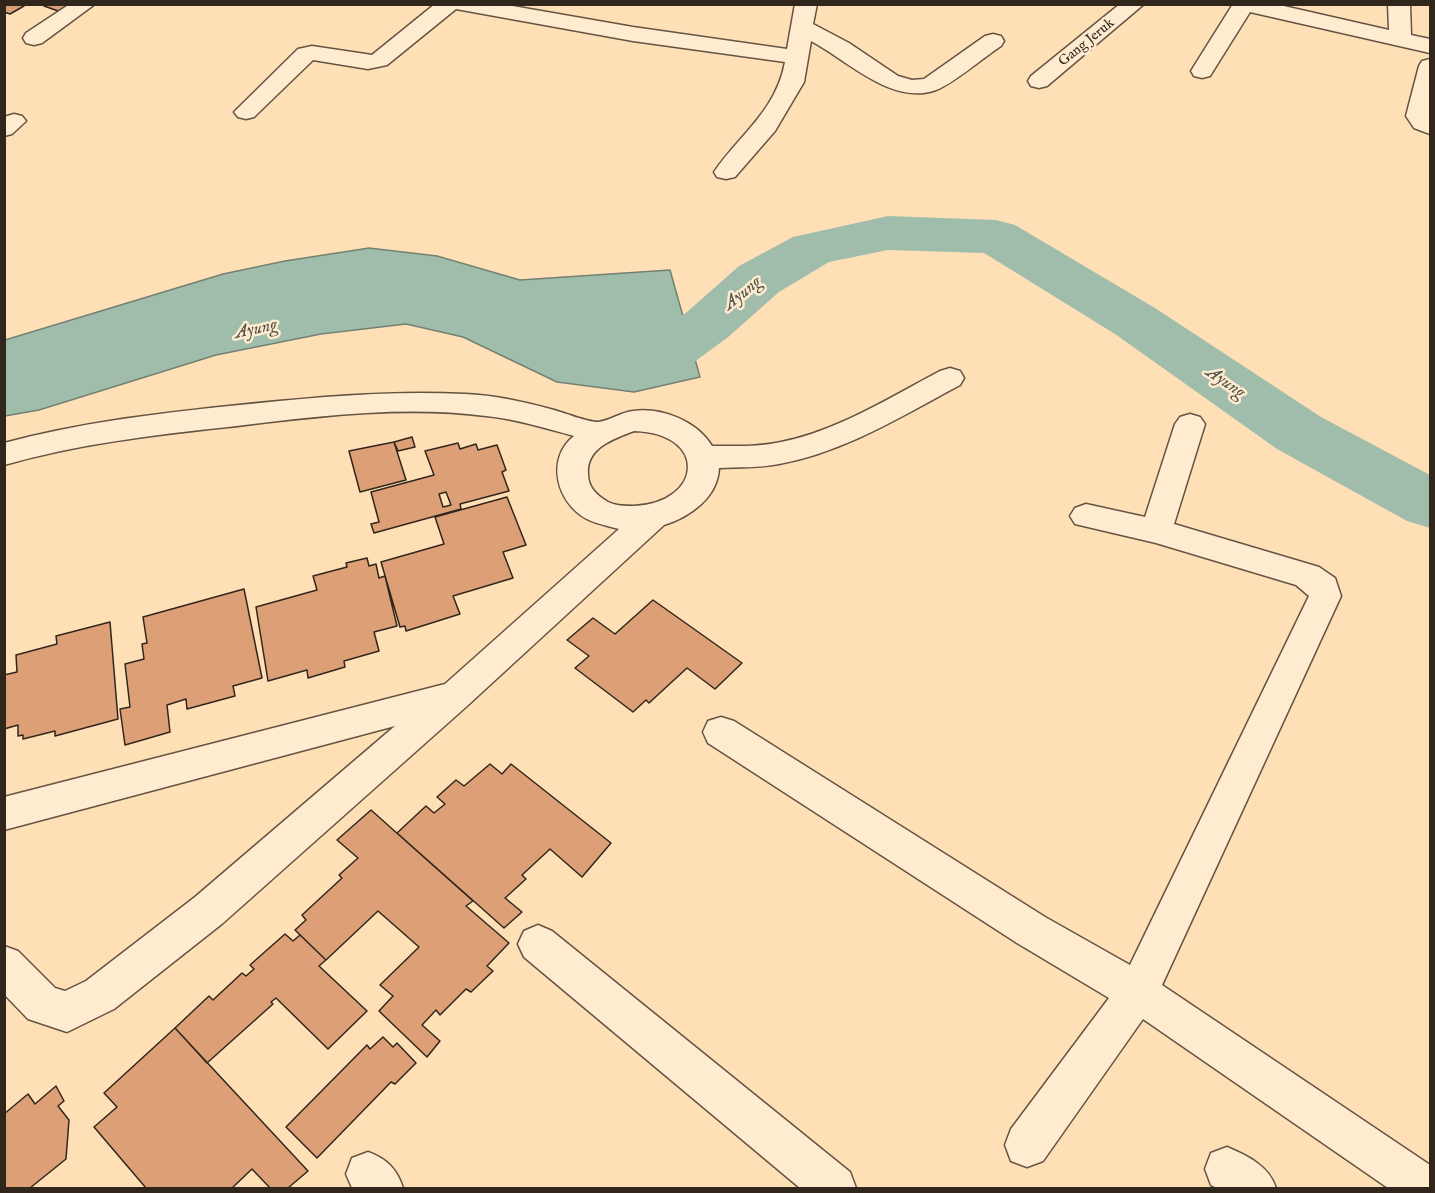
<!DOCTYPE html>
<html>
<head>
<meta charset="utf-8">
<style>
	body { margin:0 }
	#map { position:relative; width:1435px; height:1193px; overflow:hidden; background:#ffe0b6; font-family:"IM FELL English",serif }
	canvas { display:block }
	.frame { position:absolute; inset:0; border:6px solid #30261c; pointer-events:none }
</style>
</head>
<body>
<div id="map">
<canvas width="1435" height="1193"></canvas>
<div class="frame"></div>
</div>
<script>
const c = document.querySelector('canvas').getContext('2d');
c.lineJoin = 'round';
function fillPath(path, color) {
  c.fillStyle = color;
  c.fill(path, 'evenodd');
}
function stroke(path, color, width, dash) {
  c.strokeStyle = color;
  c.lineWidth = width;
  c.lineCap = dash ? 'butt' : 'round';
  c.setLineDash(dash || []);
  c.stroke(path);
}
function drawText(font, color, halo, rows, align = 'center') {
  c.font = font + ' "IM FELL English",serif';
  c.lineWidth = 5;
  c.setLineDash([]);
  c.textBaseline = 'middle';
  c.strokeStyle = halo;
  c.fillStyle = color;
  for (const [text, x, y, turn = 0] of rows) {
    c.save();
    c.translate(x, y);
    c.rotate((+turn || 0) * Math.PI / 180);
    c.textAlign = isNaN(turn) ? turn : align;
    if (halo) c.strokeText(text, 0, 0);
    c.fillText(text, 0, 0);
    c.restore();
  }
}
const water = new Path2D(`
	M369,248L437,256L520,280L670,270L700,377L634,392L557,382L463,337L406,324L321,334L216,355L39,410L5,416V340L223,274L285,261Z`);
fillPath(water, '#a0bdac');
stroke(water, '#738172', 1.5);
fillPath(new Path2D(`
	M888,216L996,220L1015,225L1155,308L1321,417L1430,475V528L1407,521L1277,449L1115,334L984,253L888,250L829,262L779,292L727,338L668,381L647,387L604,382L583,376L574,362L583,348L604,342L636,346L687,312L739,266L793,237Z`), '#a0bdac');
const building = new Path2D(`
	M4,4H20L24,6L10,14L4,12Z
	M46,4H74L61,12L44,6Z
	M412,437L415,447L398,451L394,442Z
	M394,442L406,480L360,492L349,451Z
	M458,443L460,449L476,444L478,450L497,445L506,470L502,472L509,491L460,504L461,509L374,533L371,524L379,522L371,492L434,475L425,451ZM446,492L451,505L443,507L439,494Z
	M507,497L526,545L503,552L513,578L453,596L460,614L406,631L405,626L400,627L381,562L444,544L435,517Z
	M367,558L369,566L376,564L379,578L385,576L397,626L374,632L379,651L344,661L345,667L308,678L307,670L268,681L256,607L317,590L313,576L347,567L346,563Z
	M244,589L262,678L233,686L235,696L187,709L186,699L167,705L170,732L125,745L120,709L130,707L125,664L144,659L142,644L147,643L143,617Z
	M653,600L742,663L715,689L687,668L649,703L646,700L633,712L575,668L589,656L567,640L593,618L615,634Z
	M110,622L118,719L55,736V731L23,739V735L18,736V725L4,729V675L17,672L16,655L57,644L56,636Z
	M490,764L502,774L511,764L611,843L582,877L550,849L522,875L526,879L505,898L522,912L504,928L397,833L426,806L434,813L445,804L437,797L456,780L464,786Z
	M371,810L473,901L466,906L509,943L487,966L493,971L471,992L466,989L440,1015L436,1010L422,1025L440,1041L427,1057L379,1011L393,996L380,985L419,947L378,911L326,960L295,930L306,920L302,915L342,878L339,875L358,858L337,840Z
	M285,934L293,941L300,935L326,960L319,966L367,1011L328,1049L276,998L271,1002L273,1004L207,1063L175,1028L209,996L213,1000L242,973L246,976L254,969L250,965Z
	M175,1028L308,1171L288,1188H270L252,1169L232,1188H146L94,1127L117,1107L104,1093Z
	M383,1037L393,1047L397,1043L416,1063L395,1084L391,1082L317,1158L286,1127L367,1045L370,1049Z
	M56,1086L64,1101L58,1106L69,1120L66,1159L30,1188H4V1114L28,1094L35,1104Z`);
fillPath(building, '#dda076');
stroke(building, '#30261c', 1.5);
const street = new Path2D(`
	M70,4H95L42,43L34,45L26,43L23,38L26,33Z
	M435,4H501L633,27L787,49L795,4H817L813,24L849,43L898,76L912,80L924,79L985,36L993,34L1001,36L1004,41L1001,46C984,57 953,84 936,90C892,106 847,60 811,41L804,82L775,131L735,177L726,179L717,177L714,172C740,134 776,111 785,62L633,41L456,9L387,65L368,69L313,60L254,117L246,119L238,117L234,112L298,49L312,46L372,55Z
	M1120,4H1144L1047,86L1039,88L1031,86L1028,81L1031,76Z
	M1233,4H1275L1389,30L1388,4H1410L1411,35L1430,39V53L1250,12L1210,76L1202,78L1194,76L1191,71Z
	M1430,59V134L1414,128L1406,116L1419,66L1422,61Z
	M14,114L22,116L26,121L12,134L4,136V117Z
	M950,368L960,371L964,378L960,385C902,416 844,452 779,464C759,468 739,467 719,468C718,497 690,517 664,525L467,706L223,923L114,1009L67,1032L28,1019L4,994V946L18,951L55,988L65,991L86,981L195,897L395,726L4,830V797L445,684L619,529C609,526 596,524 587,519C557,503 545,459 574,436C545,428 516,419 486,416C401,405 313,417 228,427C153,435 78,444 4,465V443C78,423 153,414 229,406C307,398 386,390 465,394C495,395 525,402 554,410C565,413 587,422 598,422C610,421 621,412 633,411C661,407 697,421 712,446C735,446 758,447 781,442C837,431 889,398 940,371ZM634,431C709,433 703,503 634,506C625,506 616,506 608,502C596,495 588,487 588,474C586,448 613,439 634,431Z
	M1190,414L1200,417L1205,424L1174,524L1319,567L1335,578L1341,596L1162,985L1430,1165V1188H1388L1143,1019L1043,1161L1027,1167L1011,1161L1005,1145L1011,1129L1109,998L1017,943L708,743L703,732L708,721L721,717L734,721L1045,917L1130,965L1309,596L1296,585L1156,543L1075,524L1070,516L1075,508L1086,504L1145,517L1175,424L1180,417Z
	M538,925L552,931L850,1172L856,1188H800L524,957L518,944L524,931Z
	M1227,1147C1248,1156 1269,1166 1276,1188H1217L1211,1185L1205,1169L1211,1153Z
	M368,1152C387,1159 397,1169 403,1188H352L346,1174L352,1158Z`);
stroke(street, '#645442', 3);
fillPath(street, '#ffebd0');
drawText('14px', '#30261c', '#ffebd0', [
	["Gang Jeruk",1087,43,-39]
]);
drawText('italic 18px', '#525347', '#ffebd0', [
	["Ayung",743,294,-39],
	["Ayung",256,330,-12],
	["Ayung",1225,383,34]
]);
</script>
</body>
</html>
